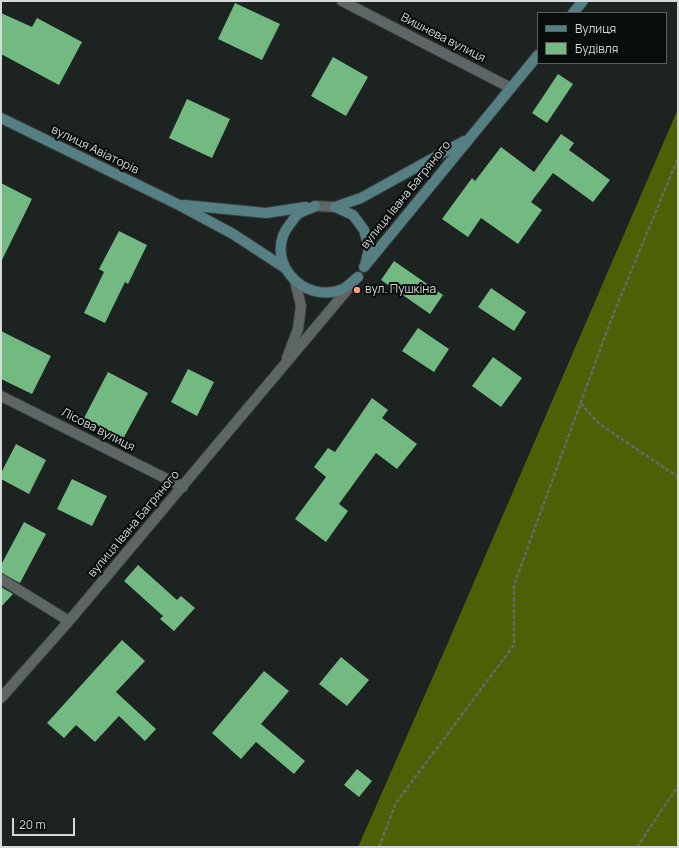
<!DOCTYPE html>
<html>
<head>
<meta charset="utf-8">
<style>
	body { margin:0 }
	#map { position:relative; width:679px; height:848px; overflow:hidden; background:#1c2321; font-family:Manrope,sans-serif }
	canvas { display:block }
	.frame { position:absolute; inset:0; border:2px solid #d5dad9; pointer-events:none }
	.legend { position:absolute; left:537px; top:12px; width:130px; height:52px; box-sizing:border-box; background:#080c0b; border:1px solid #5a5e5d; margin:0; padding:5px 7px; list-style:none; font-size:12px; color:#d5dad9 }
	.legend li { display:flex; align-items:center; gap:8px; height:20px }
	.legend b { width:20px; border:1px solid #5a5e5d }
	.scale { position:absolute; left:12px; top:818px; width:63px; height:18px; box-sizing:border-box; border:2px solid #d5dad9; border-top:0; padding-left:5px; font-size:12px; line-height:14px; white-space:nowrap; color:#d5dad9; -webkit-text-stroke:3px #080c0b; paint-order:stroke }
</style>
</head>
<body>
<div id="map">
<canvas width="679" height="848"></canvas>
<div class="frame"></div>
<ul class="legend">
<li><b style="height:5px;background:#557f83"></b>Вулиця</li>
<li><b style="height:11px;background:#72ba82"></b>Будівля</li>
</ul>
<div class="scale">20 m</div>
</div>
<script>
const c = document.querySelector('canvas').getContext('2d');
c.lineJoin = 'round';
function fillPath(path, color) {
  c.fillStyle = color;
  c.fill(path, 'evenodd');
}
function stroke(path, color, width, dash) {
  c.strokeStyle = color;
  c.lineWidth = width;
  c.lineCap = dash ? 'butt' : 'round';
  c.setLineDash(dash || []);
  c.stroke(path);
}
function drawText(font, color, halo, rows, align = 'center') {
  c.font = font + ' Manrope,sans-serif';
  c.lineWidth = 4;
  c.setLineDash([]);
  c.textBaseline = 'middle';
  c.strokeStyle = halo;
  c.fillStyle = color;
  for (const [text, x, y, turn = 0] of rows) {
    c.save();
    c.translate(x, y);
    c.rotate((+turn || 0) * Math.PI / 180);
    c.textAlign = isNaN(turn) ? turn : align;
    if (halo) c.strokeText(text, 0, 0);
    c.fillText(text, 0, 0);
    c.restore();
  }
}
fillPath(new Path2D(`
	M678,109V847H358L446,647Z`), '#4e6005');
fillPath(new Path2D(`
	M235,3L280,24L262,60L218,39Z
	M1,13L32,27L37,18L82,42L59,85L1,54Z
	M333,57L368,77L346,116L311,96Z
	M558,74L573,84L547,123L532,113Z
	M187,99L230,119L212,158L169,138Z
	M561,134L574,143L569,150L610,180L593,202L553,173L531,202L542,210L518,244L481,218L468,237L442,219L472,178L475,181L501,147L534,172Z
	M1,183L32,199L1,262Z
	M119,231L147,245L128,284L125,282L105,323L84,313L104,272L99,269Z
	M394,261L443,295L430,314L381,280Z
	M491,288L526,312L514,331L478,307Z
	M418,328L449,349L434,372L402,351Z
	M1,331L51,356L32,394L1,379Z
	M493,357L522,378L501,407L472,386Z
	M188,369L214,382L197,416L171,402Z
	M108,372L148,393L123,439L84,418Z
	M372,398L388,410L382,418L417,444L397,469L376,453L339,504L348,511L326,542L295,519L326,477L314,467L328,448L335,452Z
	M16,444L46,460L29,494L1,479V473Z
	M72,479L107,496L92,526L57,509Z
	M24,522L46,534L20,583L1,573V565Z
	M138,565L177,600L181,596L195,608L174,631L160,619L163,616L124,581Z
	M1,587L13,594L1,607Z
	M122,640L145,661L116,692L156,729L145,741L119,716L95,742L76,725L64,738L47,723Z
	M341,657L369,680L347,706L319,684Z
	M264,671L289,691L261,724L305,761L294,774L256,742L241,759L212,733Z
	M357,769L372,781L359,797L344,785Z`), '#72ba82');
const minor = new Path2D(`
	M342,1L511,88
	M287,358L298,329L301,306L295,281
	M1,396L183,487
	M1,579L69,621
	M1,698L69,621L353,283`);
const tertiary = new Path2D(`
	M315,206L335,207`);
const secondary = new Path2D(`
	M573,13L583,1
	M1,118L179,205L233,234L285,268
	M184,205L266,213L306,207
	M315,206C310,209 303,211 298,214C295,216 293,221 290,224C262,258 302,306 343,289C348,286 353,281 358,277
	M335,207L361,198L464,141
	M335,207L353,215L364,230L369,249L365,266
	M364,267L538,55`);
stroke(minor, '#383d3c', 12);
stroke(tertiary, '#383d3c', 12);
stroke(secondary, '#383d3c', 12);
stroke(new Path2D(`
	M581,403L598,423L678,477
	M379,847L396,803L514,645V585L611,320L678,158
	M637,847L678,786`), '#646a68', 2.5, [4, 2]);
stroke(minor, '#5d6664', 10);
stroke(tertiary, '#5d6664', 10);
stroke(secondary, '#557f83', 10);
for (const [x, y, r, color] of [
	[357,290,4,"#f49e86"]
]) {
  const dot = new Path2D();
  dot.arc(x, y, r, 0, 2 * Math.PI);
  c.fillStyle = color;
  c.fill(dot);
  stroke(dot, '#080c0b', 1.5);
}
drawText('12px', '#d5dad9', '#080c0b', [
	["Вишнева вулиця",443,38,27],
	["вулиця Авіаторів",95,150,26],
	["вулиця Івана Багряного",406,195,-51],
	["Лісова вулиця",98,430,27],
	["вулиця Івана Багряного",134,524,-50]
]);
drawText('12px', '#d5dad9', '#080c0b', [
	["вул. Пушкіна",365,290]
], 'left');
</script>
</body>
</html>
